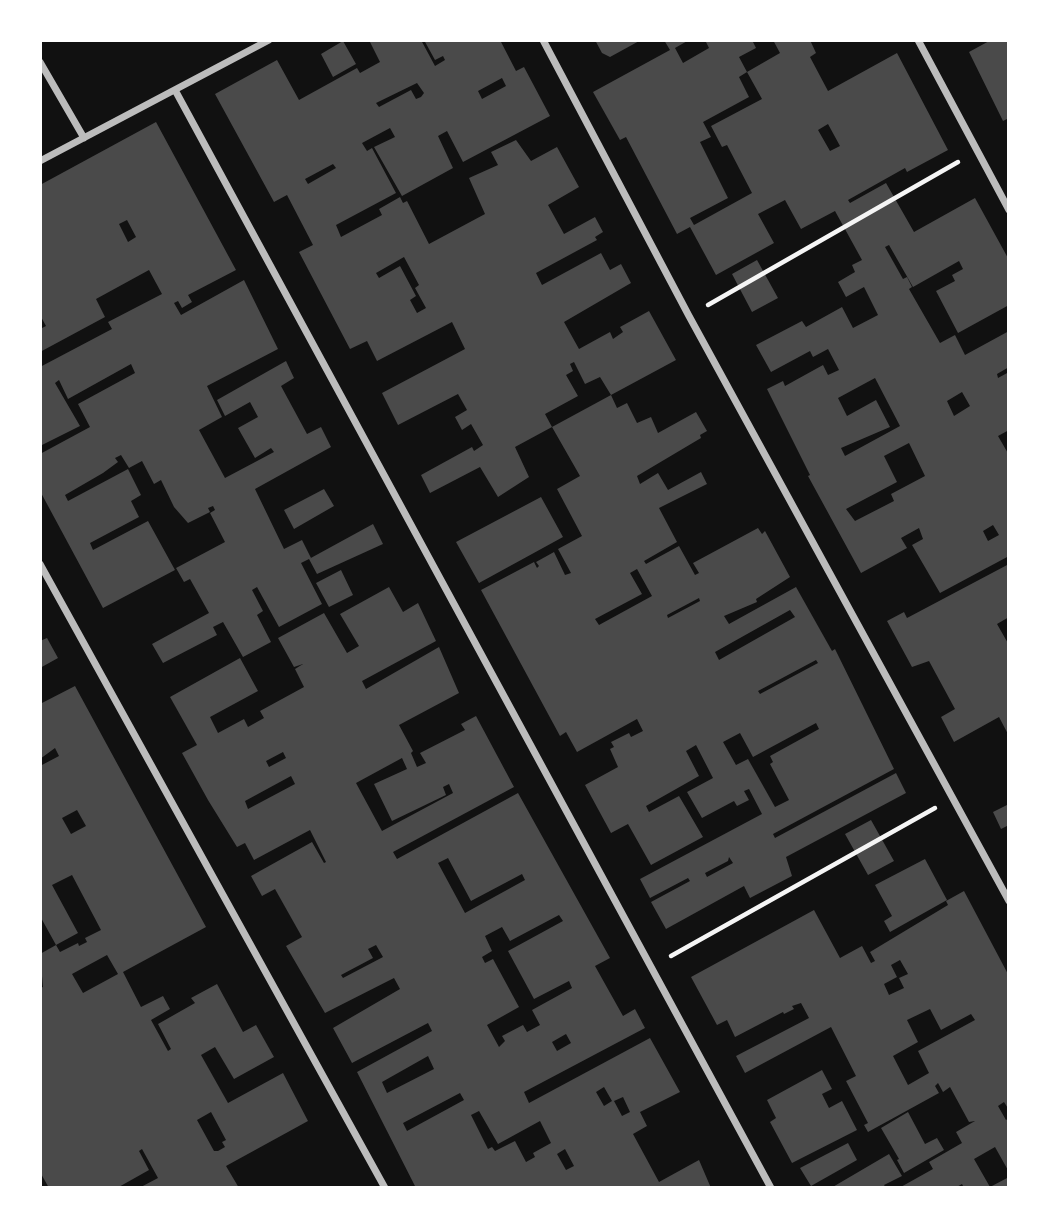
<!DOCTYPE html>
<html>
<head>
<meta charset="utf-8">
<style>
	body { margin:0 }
	#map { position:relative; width:1049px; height:1228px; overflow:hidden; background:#111; font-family:"Titillium Web",sans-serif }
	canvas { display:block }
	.frame { position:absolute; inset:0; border:42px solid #fff; pointer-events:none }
</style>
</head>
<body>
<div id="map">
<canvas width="1049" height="1228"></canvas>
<div class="frame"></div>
</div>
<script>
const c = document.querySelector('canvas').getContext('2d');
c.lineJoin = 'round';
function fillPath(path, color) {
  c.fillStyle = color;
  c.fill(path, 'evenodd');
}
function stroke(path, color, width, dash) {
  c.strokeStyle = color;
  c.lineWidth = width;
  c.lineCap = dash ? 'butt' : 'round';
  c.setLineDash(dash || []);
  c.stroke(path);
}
fillPath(new Path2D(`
	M369,40H421L435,66L445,60L443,56L435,60L424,40H500L516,71L524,67L550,116L463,162L447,131L438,136L453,168L402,196L374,147L395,137L390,128L362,143L367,151L372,148L396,193L336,225L341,237L382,215L379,209L400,197L403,203L407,201L429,244L485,214L469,178L498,165L491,152L516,140L531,161L557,147L579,187L548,205L564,234L595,217L603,232L595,237L597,240L536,273L542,285L601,253L610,270L621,264L631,283L564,322L579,349L610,332L613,339L623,332L620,327L649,311L676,360L611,395L600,377L585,384L574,362L570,364L573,371L566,375L578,396L545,414L552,427L515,447L529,477L498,497L480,467L430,493L421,475L472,447L474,451L483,445L471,424L462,430L455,417L467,410L458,394L398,425L382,393L465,349L452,322L377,361L367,341L350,349L299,252L313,245L287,195L274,202L215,94L277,60L299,100L357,68L360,73L380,62ZM502,78L506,86L482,99L478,91ZM417,83L424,93L421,97L416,99L411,90L379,107L376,103ZM333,164L336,168L308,184L305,179ZM404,257L419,285L415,288L426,308L417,313L410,300L416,296L400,266L379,278L376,273Z
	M595,40H641L610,57L602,53Z
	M664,40H689L675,48L683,63L709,48L705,40H752L756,48L739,57L747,72L780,53L773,40H810L816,53L810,57L828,91L897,53L948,150L907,172L905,168L848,200L850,203L886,183L914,232L975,198L1009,260V305L958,333L936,291L955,281L952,275L963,269L959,261L913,287L889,245L885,247L903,279L907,277L912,287L909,289L940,343L955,335L965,355L1009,331V367L997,374L998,378L1009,372V430L998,436L1009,455V556L940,593L912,545L923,539L919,528L901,538L907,548L861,573L808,476L810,475L767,389L783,381L785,386L823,365L828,375L839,370L828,349L813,357L810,351L771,372L756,345L802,321L806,327L842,307L853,328L878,315L864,287L846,297L838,282L855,272L852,265L862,260L835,211L801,229L785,200L758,214L774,243L716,275L690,227L677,234L626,137L620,140L593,92L670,50ZM747,72L762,99L711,126L722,147L727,145L752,193L694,225L690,218L728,198L700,142L711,137L703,122L749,97L739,77ZM828,124L840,146L830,151L818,130ZM875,378L900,426L845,456L841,448L890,427L876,400L847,416L838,398ZM962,392L970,406L954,416L947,401ZM909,443L925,476L891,494L894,501L855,521L846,509L897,482L884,456ZM993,525L999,535L988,541L983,531Z
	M991,40H1009V118L1003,121L969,52Z
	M343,41L356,64L333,77L321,54Z
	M156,122L236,270L188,295L192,302L182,308L178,301L174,303L181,315L244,280L278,349L207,386L222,417L199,430L225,478L274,452L271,448L255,458L238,428L258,417L250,402L225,416L217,400L286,361L294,378L281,386L307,434L321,427L331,447L255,489L284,549L302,540L311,558L301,563L322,604L279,627L257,587L252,590L263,611L257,615L271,642L243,657L223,622L213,627L217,635L163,663L152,644L209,613L190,579L184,582L176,568L225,542L210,513L215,510L213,506L208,508L210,512L188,523L174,507L161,480L154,484L142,461L129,468L121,455L115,458L118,462L103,473L65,495L68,501L128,469L141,495L131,501L139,517L90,543L93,550L148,521L175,570L103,608L40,491V454L90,427L78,404L135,373L131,364L68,399L59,380L55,383L80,426L40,446V367L112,329L108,322L162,294L149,270L96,299L105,317L40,352V329L46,326L40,315V185ZM127,220L136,237L128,242L119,224Z
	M757,260L778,298L752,312L732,274Z
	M611,395L617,408L627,403L637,423L651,417L658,433L696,412L707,431L700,435L701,438L637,476L640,484L658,473L668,490L701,472L707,484L659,508L677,542L644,561L646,564L679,546L695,575L699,573L693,563L758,528L762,534L765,531L790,577L756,599L757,602L724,616L729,624L796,587L832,651L835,649L894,769L773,834L775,838L896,773L906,793L786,857L792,876L750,898L744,886L666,929L651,902L690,881L688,878L650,898L640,879L762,814L749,789L744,791L749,800L737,806L734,801L702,818L687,792L713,778L696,745L686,751L699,776L646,806L649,812L679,796L703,837L651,865L628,824L611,833L585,785L618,767L610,749L614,747L611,742L629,733L631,737L643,731L637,719L577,752L566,732L560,736L481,590L534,562L537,568L539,566L536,562L554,552L565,575L571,573L558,549L582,536L557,489L580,476L552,427ZM637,569L652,596L599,625L595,619L642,594L630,573ZM699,598L700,601L668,618L667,615ZM790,610L795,617L719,660L715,652ZM816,660L818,663L760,694L758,691ZM816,723L819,729L770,756L773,762L770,764L789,800L775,807L748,759L736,765L723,742L740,733L753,757ZM729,857L733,863L707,877L705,873L728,861Z
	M324,489L334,506L294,529L284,510Z
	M541,497L563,537L479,583L456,542Z
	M373,524L383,544L317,574L309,559Z
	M1009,564V617L997,624L1009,645V736L999,717L954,742L941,717L955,709L929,661L912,667L887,621L904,612L907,618Z
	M341,570L353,595L329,607L316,583Z
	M389,587L403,612L418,603L436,641L362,681L366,689L439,647L459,693L399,725L413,751L411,753L417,767L426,763L420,753L465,730L461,724L476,716L514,787L393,852L397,859L518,793L610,958L595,966L623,1016L635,1009L645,1028L524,1092L529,1103L650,1038L680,1092L640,1112L647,1126L633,1134L659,1182L699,1160L711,1188H416L357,1072L432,1031L428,1023L352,1063L333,1028L400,989L394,978L325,1013L286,946L302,937L275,889L262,896L251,876L312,842L324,863L326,862L310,830L254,860L245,843L237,847L208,800L182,753L197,745L170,697L240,658L258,691L210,717L218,733L244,719L248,727L264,718L260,711L304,687L295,669L303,664L294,667L278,638L324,613L347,653L359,646L340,614ZM283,752L286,758L269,767L266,761ZM402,758L407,769L374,784L392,821L446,795L443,787L449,784L453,793L382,831L356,783ZM291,776L295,784L248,809L245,801ZM448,858L471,901L522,874L525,880L465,913L438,863ZM559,915L563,921L508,951L534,999L569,981L572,988L532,1010L540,1025L527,1032L523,1025L502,1036L505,1041L499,1047L487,1025L519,1007L493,959L485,963L482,957L492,951L485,936L502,927L510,941ZM376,945L383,957L343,978L341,975L373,958L368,949ZM566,1034L571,1043L557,1051L552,1042ZM428,1056L434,1069L387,1093L382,1082ZM604,1087L612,1101L604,1106L596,1092ZM460,1093L464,1100L407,1131L403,1123ZM623,1097L630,1112L622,1116L614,1101ZM479,1111L498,1144L540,1121L551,1143L533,1153L535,1157L526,1162L515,1141L495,1151L492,1147L488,1149L471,1115ZM565,1149L574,1166L566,1170L557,1154Z
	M47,638L58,658L40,668V641Z
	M75,686L206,927L123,972L141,1007L163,996L170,1009L151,1020L168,1051L171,1049L158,1024L195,1003L191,998L217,984L243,1032L256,1025L274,1057L234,1079L215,1047L201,1055L228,1103L283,1073L308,1121L226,1166L239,1188H139L158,1178L142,1149L139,1151L149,1170L117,1188H49L40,1172V988L43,987L40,954L56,945L40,916V766L59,756L55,748L40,759V704ZM77,810L86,826L71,834L62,818ZM72,875L101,930L85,938L87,942L79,946L78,943L60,952L56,945L78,933L52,885ZM107,955L118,974L83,993L72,974ZM211,1112L226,1140L222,1142L225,1147L218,1151H214L197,1120Z
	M1009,804V825L1001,829L993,812Z
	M871,820L894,861L868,875L845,834Z
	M925,859L947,900L890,932L884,921L892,916L875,885Z
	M964,891L1009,976V1110L1004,1102L998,1106L1006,1120L1009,1118V1172L995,1147L974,1159L990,1187L1009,1177V1188H964L962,1184L955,1188H899L933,1169L929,1162L962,1143L956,1132L975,1121L969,1122L950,1087L943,1092L938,1083L935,1086L939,1093L868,1132L864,1125L868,1123L846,1081L856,1076L831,1027L745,1073L736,1056L809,1018L801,1003L792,1006L794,1009L784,1014L783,1012L735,1037L727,1020L717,1025L691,977L814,910L840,958L862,946L871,963L875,961L870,952L948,905L946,901ZM900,960L908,974L899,978L904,988L889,995L884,984L897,977L891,965ZM930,1009L941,1030L971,1014L975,1020L918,1051L929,1073L908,1085L893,1056L918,1042L907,1020Z
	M822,1070L832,1089L822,1094L829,1108L842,1101L857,1130L792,1163L770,1122L776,1118L767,1100Z
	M908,1112L925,1144L937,1138L944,1150L904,1173L897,1160L899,1159L881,1128Z
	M848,1143L857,1160L811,1186L800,1168Z
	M889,1154L902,1176L884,1185L886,1188H831Z`), '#4a4a4a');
stroke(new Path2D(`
	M708,305L958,162
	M671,956L935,808`), '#f5f5f5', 4.5);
stroke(new Path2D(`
	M543,40L689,316L1009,901
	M918,40L1009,210
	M40,62L84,138
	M175,90L771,1188
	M40,161L269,40
	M40,564L385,1188`), '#bcbcbc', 7);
</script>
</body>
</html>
